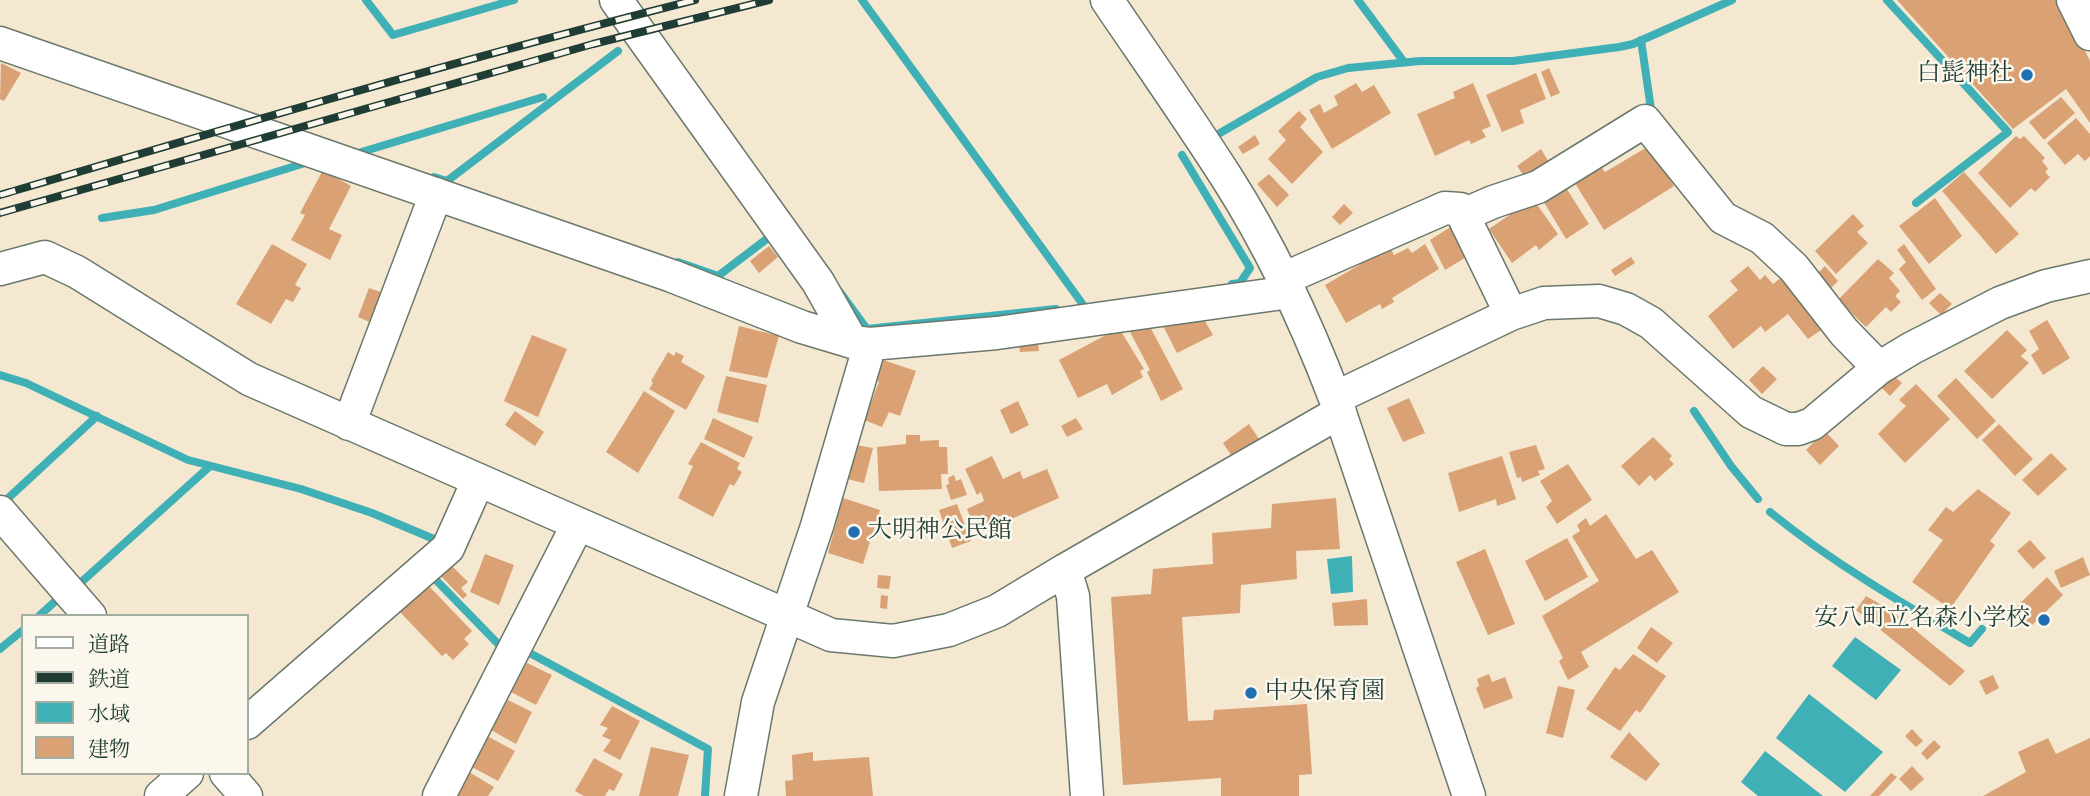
<!DOCTYPE html>
<html>
<head>
<meta charset="utf-8">
<style>
	body { margin:0 }
	#map { position:relative; width:2090px; height:796px; overflow:hidden; background:#f4e8d1; font-family:"IM FELL Double Pica","Noto Serif JP",serif }
	canvas { display:block }
	.legend { position:absolute; left:21px; top:614px; width:228px; height:161px; box-sizing:border-box; background:#fbf7ec; border:2px solid #a3ada2; margin:0; padding:9px 12px; list-style:none; font-size:21px; color:#1f3d34 }
	.legend li { display:flex; align-items:center; gap:14px; height:35px }
	.legend b { width:35px; border:2px solid #a3ada2 }
</style>
</head>
<body>
<div id="map">
<canvas width="2090" height="796"></canvas>
<ul class="legend">
<li><b style="height:9px;background:#fff"></b>道路</li>
<li><b style="height:9px;background:#1f3d34"></b>鉄道</li>
<li><b style="height:19px;background:#3fb0b6"></b>水域</li>
<li><b style="height:19px;background:#daa175"></b>建物</li>
</ul>
</div>
<script>
const c = document.querySelector('canvas').getContext('2d');
c.lineJoin = 'round';
function fillPath(path, color) {
  c.fillStyle = color;
  c.fill(path, 'evenodd');
}
function stroke(path, color, width, dash) {
  c.strokeStyle = color;
  c.lineWidth = width;
  c.lineCap = dash ? 'butt' : 'round';
  c.setLineDash(dash || []);
  c.stroke(path);
}
function drawText(font, color, halo, rows, align = 'center') {
  c.font = font + ' "IM FELL Double Pica","Noto Serif JP",serif';
  c.lineWidth = 5;
  c.setLineDash([]);
  c.textBaseline = 'middle';
  c.strokeStyle = halo;
  c.fillStyle = color;
  for (const [text, x, y, turn = 0] of rows) {
    c.save();
    c.translate(x, y);
    c.rotate((+turn || 0) * Math.PI / 180);
    c.textAlign = isNaN(turn) ? turn : align;
    if (halo) c.strokeText(text, 0, 0);
    c.fillText(text, 0, 0);
    c.restore();
  }
}
fillPath(new Path2D(`
	M1352,556L1353,592L1331,594L1327,559Z
	M1855,637L1901,670L1876,700L1832,666Z
	M1809,694L1883,752L1845,792L1776,738Z
	M1765,751L1823,796H1758L1741,782Z`), '#3fb0b6');
stroke(new Path2D(`
	M366,0L393,35L514,0
	M862,0L1084,306
	M1358,0L1404,62
	M1887,0L2008,132L1916,203
	M1641,40L1652,116
	M1220,133L1317,77L1348,68L1420,61H1513L1619,47L1633,44L1732,0
	M355,154L543,97
	M1182,155L1250,268L1240,283L1232,284
	M434,177L447,181L618,51
	M102,218L154,210L305,163
	M678,262L718,276L768,238
	M840,292L867,329L1056,309
	M0,375L26,383L188,460L301,489L372,513L441,542
	M1694,411L1731,466L1758,499
	M4,502L97,416
	M1770,512C1833,563 1900,602 1970,643L1982,629
	M437,574L433,577L503,649
	M77,586L209,467
	M39,616L61,596
	M0,649L23,630
	M526,651L708,749L705,796`), '#3fb0b6', 8);
fillPath(new Path2D(`
	M1897,0H2061L2090,61V123L2066,89L2013,129Z
	M1,63L21,73L4,101L0,99Z
	M1549,68L1560,93L1551,97L1541,72Z
	M1536,73L1546,99L1520,110L1524,123L1502,132L1486,95Z
	M1356,83L1362,92L1374,85L1391,113L1332,149L1309,110L1320,104L1324,113L1338,105L1334,96Z
	M1473,83L1491,126L1482,130L1486,137L1471,144L1469,140L1435,156L1417,114L1455,98L1453,92Z
	M2061,97L2075,113L2044,140L2029,122Z
	M1299,111L1307,119L1300,127L1323,152L1292,184L1268,159L1286,140L1278,131Z
	M2076,118L2090,134V156L2085,161L2078,154L2065,165L2047,143Z
	M1255,135L1260,144L1243,154L1238,147Z
	M2016,136L2020,139L2024,136L2045,158L2042,161L2048,169L2045,172L2050,177L2035,192L2031,188L2010,208L1978,173Z
	M1649,146L1674,186L1604,230L1573,180L1600,165L1605,172Z
	M1541,149L1551,166L1528,182L1517,166Z
	M323,170L351,186L329,229L342,235L330,260L291,240L305,215L300,213Z
	M1964,172L2019,234L1996,254L1942,191Z
	M1269,174L1289,195L1277,207L1257,184Z
	M1563,183L1589,224L1566,239L1542,199Z
	M1935,198L1962,236L1929,264L1899,226Z
	M1533,199L1558,234L1539,250L1536,245L1512,263L1489,229Z
	M1344,204L1353,213L1340,225L1332,217Z
	M1853,214L1864,226L1857,232L1868,243L1836,274L1815,251Z
	M1452,226L1468,256L1445,270L1430,240Z
	M272,244L307,264L295,285L301,288L293,302L286,299L271,324L236,304Z
	M1425,244L1439,269L1392,298L1394,302L1382,309L1380,304L1346,323L1325,285L1390,247L1394,255L1408,248L1412,253Z
	M1904,244L1936,289L1922,300L1899,269L1906,262L1897,250Z
	M769,246L778,257L759,273L750,261Z
	M1631,257L1635,263L1615,276L1611,270Z
	M1878,259L1894,273L1889,278L1900,291L1895,296L1901,302L1891,312L1886,307L1866,327L1838,300Z
	M1748,266L1760,280L1765,275L1773,284L1788,272L1824,328L1808,339L1788,314L1765,332L1761,326L1733,349L1708,316L1738,290L1730,281Z
	M1825,266L1838,281L1829,290L1815,276Z
	M369,288L387,294L374,324L358,317Z
	M1940,293L1952,304L1941,315L1929,303Z
	M1202,316L1213,335L1177,353L1161,322Z
	M2047,320L2070,358L2043,375L2031,355L2039,349L2029,331Z
	M1148,323L1183,389L1161,401L1147,372L1150,370L1129,330Z
	M739,326L779,336L767,378L729,371Z
	M1119,328L1144,369L1140,371L1143,377L1112,395L1107,384L1078,398L1059,360Z
	M2007,330L2027,350L2021,356L2029,363L1992,399L1964,371Z
	M532,335L567,349L538,417L504,401Z
	M1038,341L1039,351L1020,352L1019,342Z
	M668,352L674,356L676,352L684,356L681,362L705,376L686,410L649,389L653,383L651,381Z
	M880,359L916,371L900,416L889,412L882,427L864,420L879,382L872,378Z
	M1763,366L1777,379L1762,394L1749,380Z
	M1893,375L1902,383L1890,396L1881,387Z
	M726,376L767,385L758,423L717,412Z
	M1956,378L1996,421L1977,439L1937,396Z
	M1916,384L1950,419L1905,463L1878,434L1906,406L1899,400Z
	M644,391L675,411L638,473L606,452Z
	M1409,398L1425,433L1403,442L1387,408Z
	M1018,401L1029,425L1011,434L1000,410Z
	M515,411L544,432L535,446L505,425Z
	M713,418L753,437L744,458L704,439Z
	M1076,418L1083,429L1067,437L1061,426Z
	M1249,424L1261,442L1233,458L1223,443Z
	M1999,424L2033,459L2015,476L1982,440Z
	M1825,431L1839,446L1820,465L1806,450Z
	M906,435H920V441L939,440V447H947L948,474H941L942,489L879,491L877,447L906,444Z
	M1653,437L1672,456L1669,459L1674,464L1655,481L1650,475L1639,486L1621,466Z
	M701,442L740,463L737,469L742,472L734,486L730,484L713,517L678,498L693,466L688,464Z
	M856,445L873,448L864,483L847,479Z
	M1536,445L1545,469L1538,471L1540,475L1522,482L1521,477L1517,478L1509,452Z
	M2051,453L2067,469L2038,496L2022,480Z
	M992,456L1003,479L1020,471L1023,479L1047,469L1059,498L977,534L967,509L984,501L981,492L977,495L965,469Z
	M1502,456L1516,499L1497,506L1496,499L1459,512L1448,473Z
	M1568,464L1592,500L1557,524L1546,507L1552,501L1540,481Z
	M954,475L956,481L961,479L967,495L951,500L946,485L949,484L948,478Z
	M1978,489L2011,513L1990,541L1995,545L1950,609L1912,582L1943,540L1928,530L1946,507L1953,512Z
	M843,498L880,510L863,564L828,553Z
	M1336,498L1340,549L1296,551L1297,579L1241,585L1240,613L1182,617L1188,721L1213,720L1214,710L1307,704L1312,774L1299,775V796H1221V778L1123,785L1111,597L1151,594L1153,569L1213,564L1212,533L1271,528L1272,504Z
	M957,504L971,541L952,548L939,510Z
	M1606,514L1636,559L1652,550L1679,592L1581,652L1589,667L1568,680L1559,661L1563,658L1542,616L1599,581L1572,536L1580,531L1577,525L1586,518L1590,526Z
	M1567,538L1588,577L1545,601L1525,561Z
	M2030,540L2046,558L2033,569L2017,551Z
	M1485,549L1515,624L1488,635L1456,562Z
	M485,554L514,565L499,605L470,592Z
	M2083,557L2090,575L2061,588L2054,571Z
	M450,564L468,582L461,588L467,595L463,599L440,575Z
	M878,575L891,576L889,589L877,588Z
	M2047,577L2063,595L2030,627L2013,610Z
	M426,583L472,631L464,639L469,644L453,660L446,653L442,656L398,610Z
	M881,595L888,596L887,609L880,608Z
	M1866,596L1892,611L1965,671L1950,686L1856,610Z
	M1367,599L1368,625L1334,626L1332,603Z
	M1651,627L1673,643L1657,663L1637,648Z
	M1633,654L1666,676L1640,713L1636,710L1620,731L1586,709L1615,667L1620,670Z
	M527,663L552,675L536,705L511,692Z
	M1489,674L1492,682L1505,677L1513,698L1484,709L1476,688L1479,686L1477,679Z
	M1993,675L1999,688L1986,695L1979,681Z
	M1558,686L1575,690L1563,738L1546,733Z
	M508,700L532,712L516,744L491,730Z
	M612,706L640,721L620,760L603,751L611,740L602,736L608,728L600,725Z
	M1912,729L1923,741L1916,747L1905,736Z
	M1629,732L1660,764L1646,781L1610,757Z
	M487,736L515,751L498,781L472,767Z
	M2048,738L2056,754L2090,738V796H1983L2026,772L2018,752Z
	M1934,740L1941,747L1927,760L1921,753Z
	M651,747L689,755L678,796H639Z
	M813,752V761L869,757L873,796H786L785,781L793,780L792,755Z
	M594,758L623,774L614,791L609,789L605,796H584L575,791Z
	M1912,766L1924,779L1911,791L1899,779Z
	M469,772L494,787L488,796H456Z
	M1891,773L1897,777L1879,796H1870Z`), '#daa175');
const minor = new Path2D(`
	M616,0L818,282L852,342
	M1107,0C1147,59 1188,117 1227,178C1271,247 1306,322 1335,398L1469,796
	M2073,0L2090,34
	M0,43L672,276L802,327L852,342L870,344L997,333L1290,292
	M1463,215L1493,202L1538,187L1645,121L1723,218L1762,238L1794,268L1844,332L1879,368
	M0,269L45,257L77,272L249,379L831,635L893,641L949,630L997,611L1065,570
	M1283,279L1445,208L1460,209L1511,314
	M1335,398L1511,314L1544,303L1599,301L1626,309L1651,323L1751,412L1786,429H1798L1812,424L1879,368L1912,348L2000,303L2046,286L2090,276
	M349,424L436,194
	M0,512L90,616
	M247,723L448,548L478,481
	M226,773L246,796
	M161,796L187,773
	M439,796L578,524
	M741,796L758,702L817,526L870,344
	M1087,796L1073,596L1065,570L1340,412`);
stroke(minor, '#6a796b', 35);
stroke(minor, '#fff', 32);
const rail = new Path2D(`
	M0,195C231,127 461,59 695,0
	M0,213L593,44L769,0`);
stroke(rail, '#1f3d34', 8);
stroke(rail, '#fbf7ec', 5, [16]);
for (const [x, y, r, color] of [
	[2027,75,7,"#1f6fb2"],
	[854,532,7,"#1f6fb2"],
	[2044,620,7,"#1f6fb2"],
	[1251,693,7,"#1f6fb2"]
]) {
  const dot = new Path2D();
  dot.arc(x, y, r, 0, 2 * Math.PI);
  c.fillStyle = color;
  c.fill(dot);
  stroke(dot, '#fbf7ec', 2.5);
}
drawText('24px', '#1f3d34', '#fbf7ec', [
	["白髭神社",2013,75],
	["大明神公民館",868,532,"left"],
	["安八町立名森小学校",2030,620],
	["中央保育園",1265,693,"left"]
], 'right');
</script>
</body>
</html>
